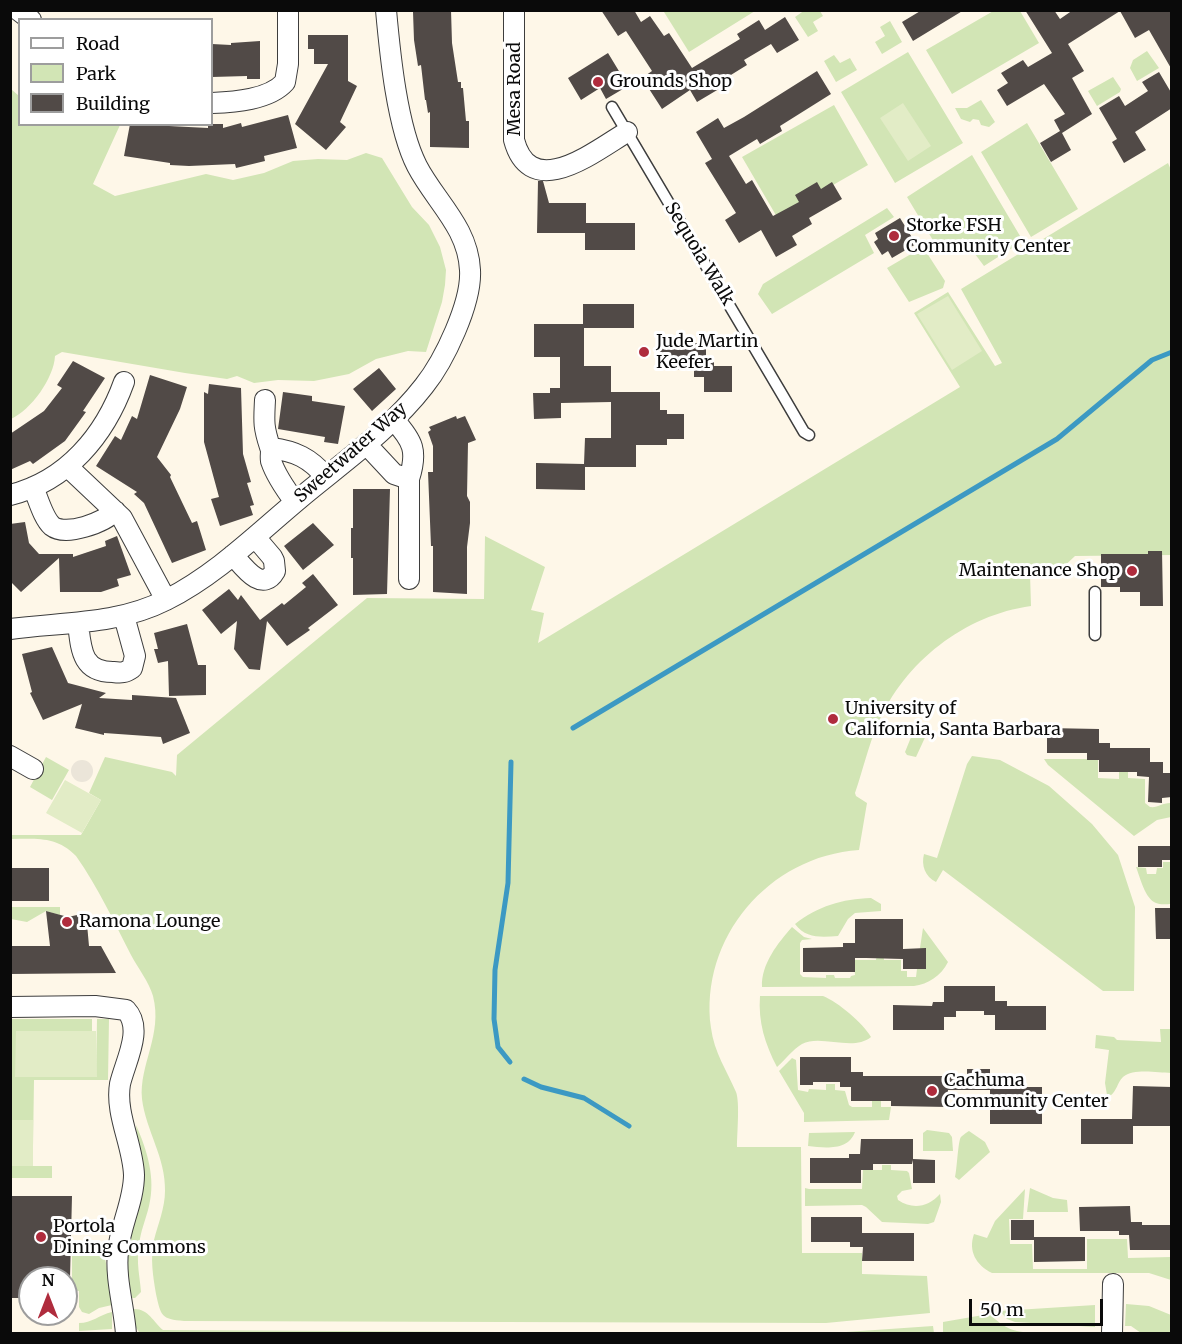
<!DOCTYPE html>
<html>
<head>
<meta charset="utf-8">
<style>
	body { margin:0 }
	#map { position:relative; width:1182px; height:1344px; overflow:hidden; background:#fef7e8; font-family:Merriweather,serif }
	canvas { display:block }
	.frame { position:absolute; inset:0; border:12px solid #0a0a0a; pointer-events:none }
	.legend { position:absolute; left:18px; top:18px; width:195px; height:108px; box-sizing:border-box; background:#fff; border:2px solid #9d9d9d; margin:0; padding:8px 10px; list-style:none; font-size:18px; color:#0a0a0a }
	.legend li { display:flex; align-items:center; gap:12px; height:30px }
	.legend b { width:30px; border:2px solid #9d9d9d }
	.north { position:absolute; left:18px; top:1266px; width:60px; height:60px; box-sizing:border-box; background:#fff; border:2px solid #9d9d9d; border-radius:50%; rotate:0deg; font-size:16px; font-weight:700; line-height:24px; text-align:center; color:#0a0a0a }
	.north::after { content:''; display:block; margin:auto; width:21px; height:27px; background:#af2c3d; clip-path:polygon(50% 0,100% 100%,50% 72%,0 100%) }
	.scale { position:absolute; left:969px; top:1299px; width:134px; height:27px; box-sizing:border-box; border:3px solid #0a0a0a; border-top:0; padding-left:8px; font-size:18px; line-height:21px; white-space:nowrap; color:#0a0a0a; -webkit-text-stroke:4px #fff; paint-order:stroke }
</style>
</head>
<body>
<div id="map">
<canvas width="1182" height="1344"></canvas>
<div class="frame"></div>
<ul class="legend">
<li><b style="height:8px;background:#fff"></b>Road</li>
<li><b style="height:16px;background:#d2e5b5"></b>Park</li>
<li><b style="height:16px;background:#514a47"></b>Building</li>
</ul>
<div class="north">N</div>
<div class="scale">50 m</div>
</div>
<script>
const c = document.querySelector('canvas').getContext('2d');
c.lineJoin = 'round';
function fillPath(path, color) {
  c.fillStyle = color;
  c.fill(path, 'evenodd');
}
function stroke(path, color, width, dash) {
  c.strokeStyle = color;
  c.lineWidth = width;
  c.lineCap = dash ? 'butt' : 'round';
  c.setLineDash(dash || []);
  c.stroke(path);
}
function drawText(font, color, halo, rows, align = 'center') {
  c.font = font + ' Merriweather,serif';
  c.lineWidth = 6;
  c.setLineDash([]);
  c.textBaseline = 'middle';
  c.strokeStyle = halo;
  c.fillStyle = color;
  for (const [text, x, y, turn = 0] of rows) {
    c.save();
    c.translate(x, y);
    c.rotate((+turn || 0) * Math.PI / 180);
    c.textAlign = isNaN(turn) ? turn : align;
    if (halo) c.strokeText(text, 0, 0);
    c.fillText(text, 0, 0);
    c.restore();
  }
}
fillPath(new Path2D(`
	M666,10H755V11L689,52L664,12Z
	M805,10L820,11L823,16L813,22L818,31L808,37L795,17Z
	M995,10L1020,11L1039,43L952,94L926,50Z
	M890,21L902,42L882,54L875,42L885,36L880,27Z
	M1147,51L1159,68L1137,81L1130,68L1133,60Z
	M908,52L963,143L895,183L841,92Z
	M834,55L840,63L850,58L857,70L836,82L824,61Z
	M1113,77L1121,89L1120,92L1097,106L1088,91Z
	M11,89L19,96L20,124L120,125L93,184L115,196L206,174L233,180L264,173L293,161L318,159L347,160L366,153L382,158L412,207L429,225L440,247L446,270L445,285L442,302L426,352L408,351L376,359L349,374L314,381L278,380L254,383L237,376L227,379L185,373L62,352L55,356C54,378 31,410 11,419Z
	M981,100L995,122L989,127L981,125L979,120L973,119L970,122L961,119L955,108H967Z
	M834,105L868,165L777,217L742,157Z
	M1027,123L1078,209L1031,237L981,152Z
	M972,155L1023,241L984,266L963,238L940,252L907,197Z
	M1168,163L1171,170V555L1075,556L1057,573L1030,574L1031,606C965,615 904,662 878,724C868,746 863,770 855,793L856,796L867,803L859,850C769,856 699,938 711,1028C714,1052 727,1071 736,1092C740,1102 737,1134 737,1147H801L802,1253H862V1274L927,1276L930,1313L826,1323L184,1321C161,1319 161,1316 156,1294C153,1276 150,1258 154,1240C158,1224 165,1208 165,1191C166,1158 146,1131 142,1099C139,1064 163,1035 153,996C149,982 138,968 131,955C114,922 98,887 76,856C56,836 37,839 11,839V835H81L101,800L89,793L105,757L172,772L176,776L177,755L367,598L484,599L485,536L545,567L531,610L544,613L538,643L960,387L914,313L948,292L995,366L1002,363L961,289Z
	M887,208L894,217L865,235L874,253L772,314L758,294L763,284Z
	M923,247L945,281L943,288L909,302L887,268Z
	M919,724L928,731L916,757L907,755L905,752L916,725Z
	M972,756L1000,760L1049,786L1092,824L1118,855L1135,907L1134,991H1103L943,870L936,882C925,877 921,865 924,854L937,858L967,764Z
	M46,757L69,770L52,800L30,787Z
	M1098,757V778L1119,779V772H1128V778L1145,779V803L1150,807C1158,808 1162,803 1170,803L1171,796V817L1157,820L1134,836L1048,765L1044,759H1094Z
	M1163,862H1171V904C1167,904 1160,905 1156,903C1145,899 1140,877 1136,867L1146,868L1147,874H1156L1157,868H1163Z
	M871,898L881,904V911L855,913L848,919L838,936C822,937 806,939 795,924C818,906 842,899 871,898Z
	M10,907H60V915L46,911L27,922L11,919Z
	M792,927L804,937L812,939L802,940L800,943V974L803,977L826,978V975H834L835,978H850L851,976L855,975L854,960H876L877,953H883L884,960H901V971H907V977H916L917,969H926L920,948L923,928L948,962C941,976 928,984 914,986L762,987C761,964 778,943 792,927Z
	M760,996H823C838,1002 863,1023 871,1037C853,1052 821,1034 802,1044C793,1049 785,1060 777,1067C765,1044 758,1022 760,996Z
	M10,1019H92V1031H16L96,1077L97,1019H109L108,1080H34L33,1147V1120H11Z
	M1160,1029H1171V1073C1158,1073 1134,1068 1123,1077C1117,1083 1117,1091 1110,1096L1107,1095L1105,1083L1109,1050L1095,1048L1096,1035L1114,1037L1117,1040L1161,1042Z
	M792,1058L796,1060L798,1090L808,1092L809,1089L826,1090V1084H835V1090L845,1091L849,1105L852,1107H872V1101H881V1107H891L889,1120L804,1122V1113L779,1071Z
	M136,1125C147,1150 156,1178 149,1206C146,1219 140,1232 139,1246C136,1262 140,1277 141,1292L135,1298H132C126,1273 125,1249 132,1225C135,1213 141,1201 143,1189C146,1166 137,1146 136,1125Z
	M927,1130L949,1133L952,1137L953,1151H923V1133Z
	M969,1131L985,1142L990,1152L959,1180L955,1177C957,1170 958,1140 961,1137C962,1136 967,1132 969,1131Z
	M855,1132C848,1151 825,1148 808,1146L809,1133Z
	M882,1165H891V1170L907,1171L909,1173L912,1189L902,1191L897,1196L898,1200C913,1210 928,1207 940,1194L941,1202L934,1222L928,1224L882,1222L866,1207L862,1205L805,1206V1188L809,1189H862L863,1170H882Z
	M11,1166H52V1178H11Z
	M1030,1188L1053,1198L1067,1200L1068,1212H1027Z
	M1025,1189L1023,1219H1009L1010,1244H1032L1033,1269H1087V1239H1127L1128,1258L1171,1257V1280L1149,1273H992C976,1265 968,1251 974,1234L987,1238L995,1221Z
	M72,1248L96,1249L103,1253C108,1264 109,1290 112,1305L99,1308L89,1314L82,1312L79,1307V1291L72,1290Z
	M1126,1304L1149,1306L1171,1315V1333H1141L1131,1326H1125Z
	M1095,1305V1327L1015,1322L1007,1319L1000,1311Z
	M134,1309C149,1309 153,1322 163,1330L499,1332H139L135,1326Z
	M112,1312V1329L79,1331V1323C92,1323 99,1315 112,1312Z
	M989,1314C1005,1328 1012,1332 1034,1333H943V1322Z
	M933,1326L934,1333H846V1332Z`), '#d2e5b5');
fillPath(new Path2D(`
	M903,103L931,146L908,161L880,118Z
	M948,296L982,351L952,370L917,314Z
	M65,780L101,800L82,833L46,813Z
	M16,1031H96L97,1077H15Z
	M11,1120H33V1166H11Z`), '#e2ecc6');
fillPath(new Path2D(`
	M71 771a11 11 0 1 1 22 0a11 11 0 1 1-22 0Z`), '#ebe5d9');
stroke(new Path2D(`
	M573,728L1057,439L1152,360L1172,352
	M510,1062L498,1047L494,1019L495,970L508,883L511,762
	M524,1079L541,1087L584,1098L629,1126`), '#3c99c3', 5);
fillPath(new Path2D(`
	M421,10H451L452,43L458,82H461V88H463L466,121H469V148L430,147V112L428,113L426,100H425L421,65L418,66L414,40L413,12H421Z
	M601,10H634L641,22L650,16L664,36L669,33L692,68L740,39L737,34L759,20L765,30L785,17L799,40L777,53L771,44L744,60L747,65L726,78L729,83L697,102L690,90L662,109L642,78L652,71L626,31L618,36Z
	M922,10H964L913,41L902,22Z
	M1025,10H1054L1060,19L1073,10H1172V70L1149,30L1135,38L1120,11L1068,44L1084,71L1072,78L1092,114L1062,133L1071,150L1051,162L1040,143L1060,131L1054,120L1065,114L1044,84L1007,106L997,90L1008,83L1001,73L1023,60L1028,67L1052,53Z
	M308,35H348V81L357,86L340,122L346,127L326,150L295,124L328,64H314V49H308Z
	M260,41V79H247V76L212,77V44L231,45V43Z
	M608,53L628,86L606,99L600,88L581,100L568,78Z
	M817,71L831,94L780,126L782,131L760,144L757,139L729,156L746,184L752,180L773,216L799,202L795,195L817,182L821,189L832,182L842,199L809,218L812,224L792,236L797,245L776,257L761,230L739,243L725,220L736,213L705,163L712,159L696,132L718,118L724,128L744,117Z
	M1159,72L1172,94V108L1135,132L1146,150L1124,163L1112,142L1117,139L1099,108L1119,96L1125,106L1148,91L1142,82Z
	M288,115L297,148L264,156L265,161L236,168L235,164L189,166L170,165V163L124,156L130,124L208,128V124H223V128L241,123L242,127Z
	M538,181H543L549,203H586V223H635V250H585V233H537Z
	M900,218L916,244L892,258L888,251L882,255L874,242L878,239L875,233Z
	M583,304H634V328H584V366H611V392H660V410H667V414H684V439H667V445H636V467H585V490L536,489V463L584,464L585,438H611V402L561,403V418L534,419L533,393H550V388H560V357H534V324H583Z
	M657,343H706V362H714V366H732V392H704V377H694V370H656Z
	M73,361L105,378L83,411L86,412L65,441L33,464L30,461L10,470V434L44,411L62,388L57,385Z
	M379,368L396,389L372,411L353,389Z
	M150,375L187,387L180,409L157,457L171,475L170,477L192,523L197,521L206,550L172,563L144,503L134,494L137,492L96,466L115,436L121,440L132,416L137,419Z
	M209,384L241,388L243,454L251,482L247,483L254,505L250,506L253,515L220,526L211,499L219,497L204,442V392L208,394Z
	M283,392L312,396V401L345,406L338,444L324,442L325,437L278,429Z
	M456,416L457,419L465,416L476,440L468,443L467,496L470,502V523L467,547V594L433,592V546H431L428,472H433V446L428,432L431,430L429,427Z
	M353,489H390L387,594L353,595V558H351V528H353Z
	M25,522L29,543L39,554H73V557L106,546L105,541L117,536L131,575L117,579L119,586L101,592H60L59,558L21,592L10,581V524Z
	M313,523L334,545L303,570L284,546Z
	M1148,551H1162L1163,606H1140V592H1120V587H1101V554H1148Z
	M313,574L338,605L308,628L310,630L287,646L267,621L260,670L249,669L234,649L237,621L221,634L202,610L229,589L238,600L241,595L260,620L282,603L284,605L306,587L302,583Z
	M187,624L198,665H206V695L169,696L168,661L158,663L154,649H158L154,633Z
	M52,647L68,683L106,693L99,698L132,700V695L176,698L190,733L163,744L161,737L104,733V735L75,728L82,704L43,720L30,693L32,692L22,654Z
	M1047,728L1099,729V743H1110V748H1150V762H1163V773H1172V797L1162,798V803L1148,802L1149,777L1137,776V772H1099V760H1087V753H1047Z
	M1138,846H1172V860H1162V867H1138Z
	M10,868H49V901H10Z
	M1155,908H1172V939H1156Z
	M46,911L68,917L86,913L89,946H101L116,973L10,974V946H50Z
	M855,919H903V949L926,948V969H903V959L866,958H855V972H803V948L843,947V943H855Z
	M944,986H995V1001H1007V1006H1046V1030H995V1015H984V1011H956V1017H944V1030H893V1005L932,1006L933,1002H944Z
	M800,1057H851V1072H863V1076H967V1069H990V1087H1042V1124H990V1090H948V1107L891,1106V1101H851V1087H840V1082H813V1085H800Z
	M1133,1086L1172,1087V1126H1133V1144H1081V1119H1132Z
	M861,1139H913V1159L935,1160V1183H913V1160L912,1164H873V1170H861V1183H810V1158H849V1154H860Z
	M10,1196H72L70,1278H30V1298H10Z
	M1130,1206L1131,1222H1142V1225H1172V1250H1130L1129,1235H1119V1231H1080L1079,1207Z
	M811,1217H862V1233H914V1261H862L863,1247H850V1242H811Z
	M1011,1220H1034V1237H1085V1261L1034,1262V1240H1011Z`), '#514a47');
const lane = new Path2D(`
	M612,107L783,396L804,432L809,435
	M1095,635V592`);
const street = new Path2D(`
	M18,10L31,20
	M514,10V140C531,203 595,151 627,132
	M212,103C234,102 269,100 285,82L288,64V10
	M265,400C264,421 263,426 270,447C272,451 270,456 271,461C276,476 286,490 295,502
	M394,420C413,441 418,451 409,479V579
	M366,444L394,474L409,479
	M271,448C295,451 310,458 326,477
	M68,467L122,518L166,600
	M33,487C38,498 43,518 52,526C66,537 105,522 115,511
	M10,495C67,481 105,435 124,382
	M233,555C243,566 262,594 275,571L274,561L272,557L255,537
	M78,623C81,648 81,672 113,672C121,673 125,673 132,668L135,656L124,616
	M10,629C63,622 117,625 166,600C216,575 257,534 299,499C342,463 390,430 424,386C444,361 472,303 470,270C468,227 435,201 417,166C397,127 390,54 386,10
	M10,756L33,769
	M10,1007L95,1006L126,1010C144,1029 125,1062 120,1084C115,1114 133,1145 134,1175C134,1201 120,1226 118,1251C115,1279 124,1306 126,1334
	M1112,1334L1113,1284`);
stroke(lane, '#3d3d3d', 13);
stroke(street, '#3d3d3d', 22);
stroke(lane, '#fff', 10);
stroke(street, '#fff', 20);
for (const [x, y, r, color] of [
	[598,82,6,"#af2c3d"],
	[894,236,6,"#af2c3d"],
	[644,352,6,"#af2c3d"],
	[1132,571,6,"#af2c3d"],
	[833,719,6,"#af2c3d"],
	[67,922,6,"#af2c3d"],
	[932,1091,6,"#af2c3d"],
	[41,1237,6,"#af2c3d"]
]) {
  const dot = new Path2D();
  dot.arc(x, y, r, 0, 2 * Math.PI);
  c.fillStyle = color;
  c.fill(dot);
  stroke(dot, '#fff', 2);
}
drawText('18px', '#0a0a0a', '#fff', [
	["Grounds Shop",610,82],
	["Storke FSH",906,226],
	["Community Center",906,247],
	["Jude Martin",656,342],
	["Keefer",656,363],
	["Maintenance Shop",1120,571,"right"],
	["University of",845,709],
	["California, Santa Barbara",845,730],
	["Ramona Lounge",79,922],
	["Cachuma",944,1081],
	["Community Center",944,1102],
	["Portola",53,1227],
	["Dining Commons",53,1248]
], 'left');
drawText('18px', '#0a0a0a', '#fff', [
	["Mesa Road",515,89,-90],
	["Sequoia Walk",699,254,59],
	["Sweetwater Way",351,453,-41]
]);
</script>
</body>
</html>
